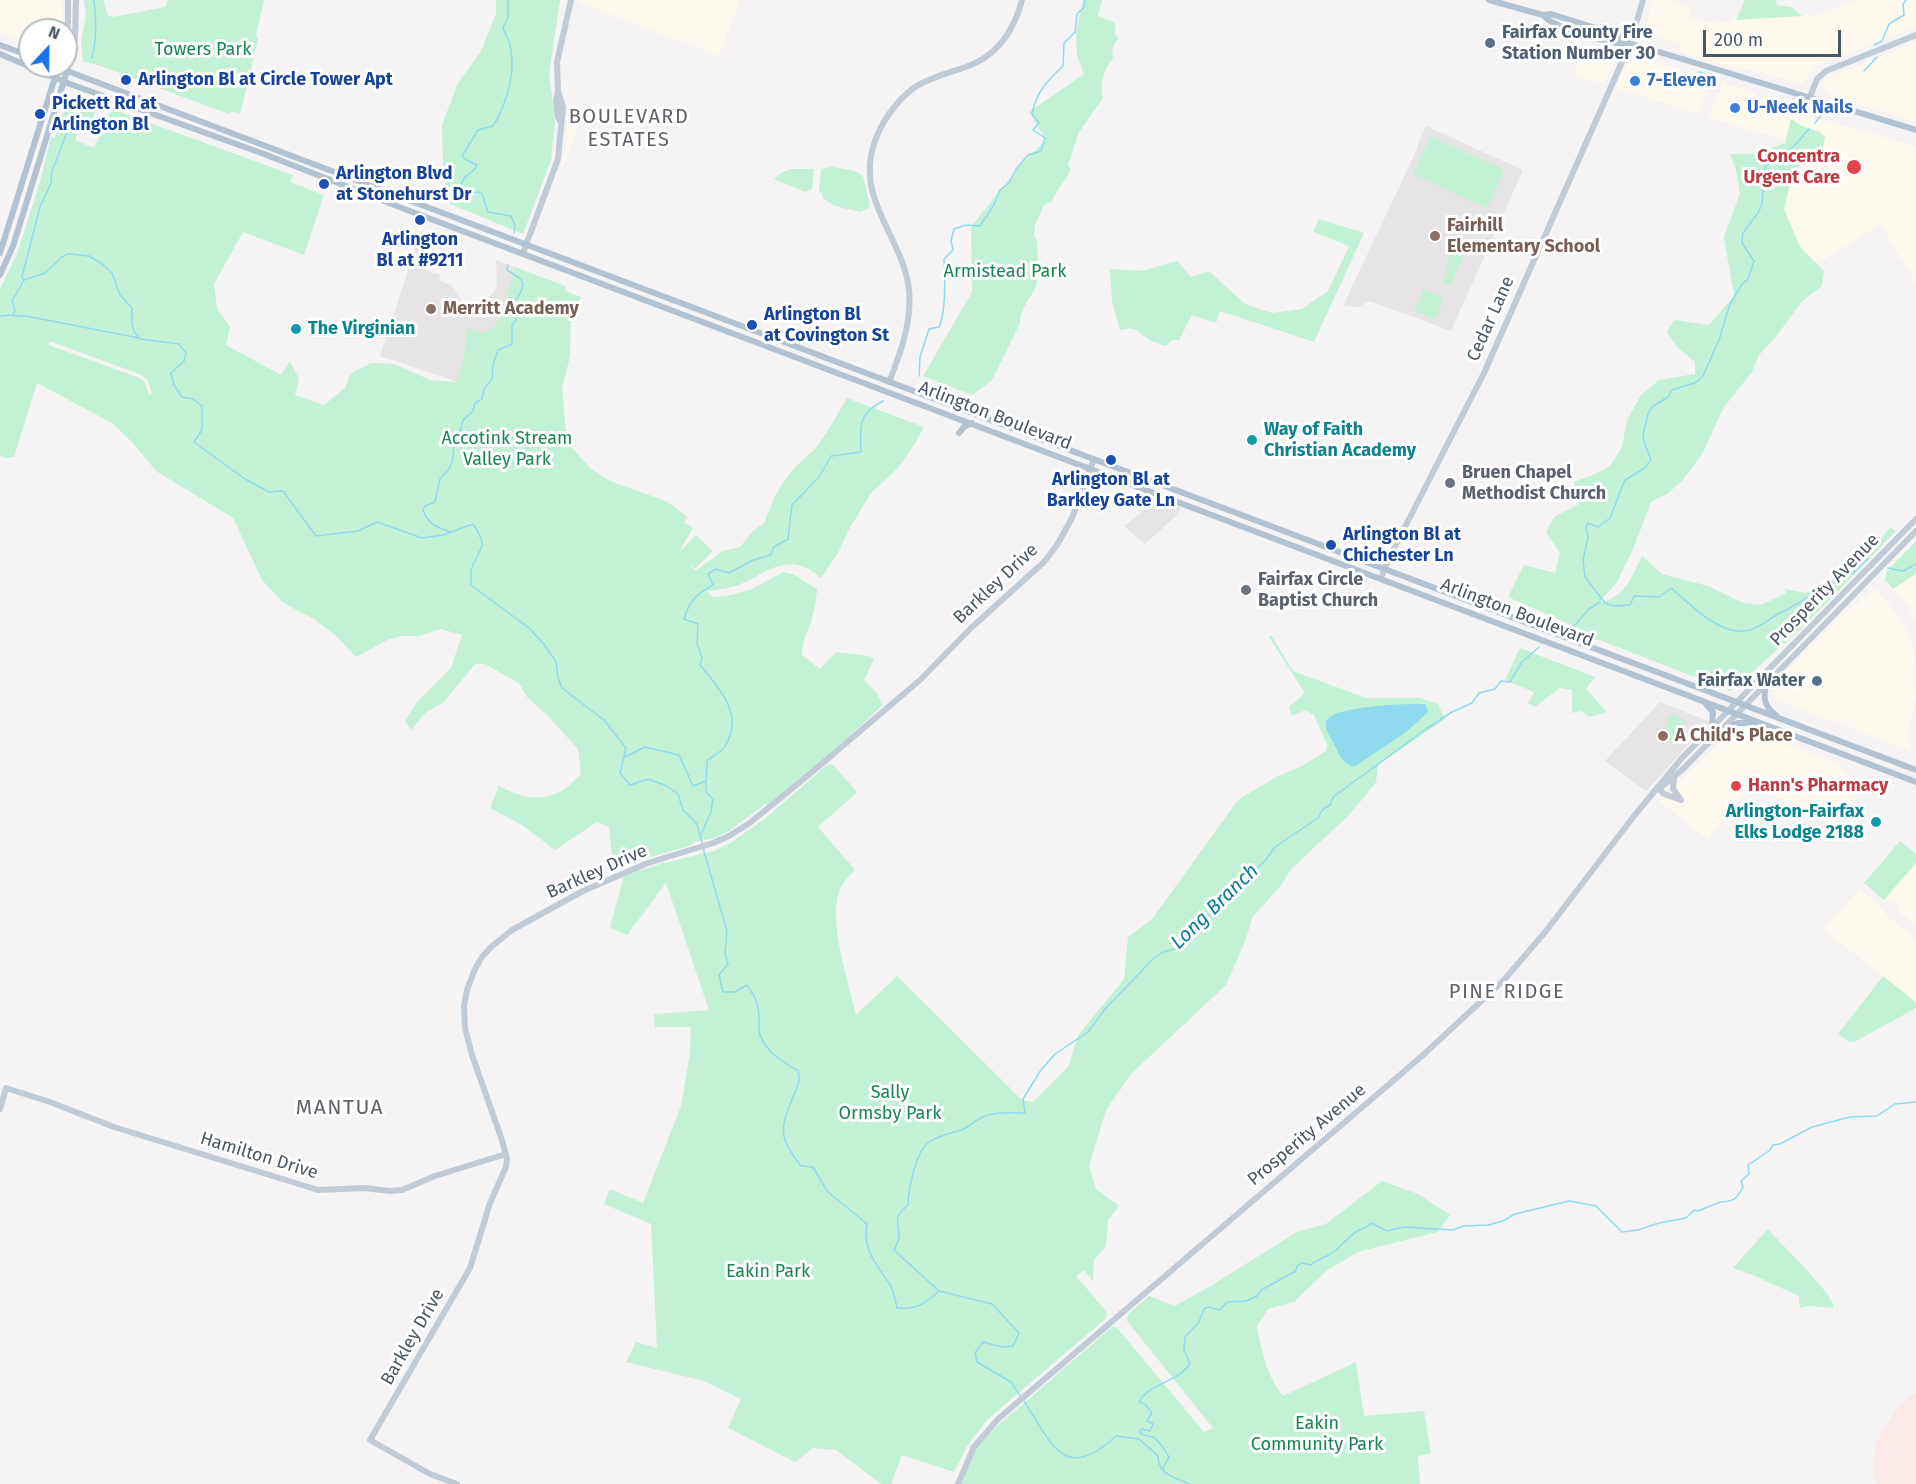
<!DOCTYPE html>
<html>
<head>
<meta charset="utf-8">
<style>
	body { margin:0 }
	#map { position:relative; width:1916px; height:1484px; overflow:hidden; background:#f5f3f3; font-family:"Fira Sans",sans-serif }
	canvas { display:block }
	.north { position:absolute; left:18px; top:18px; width:60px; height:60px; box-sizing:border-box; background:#fff; border:2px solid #b7bbc0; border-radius:50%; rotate:22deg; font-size:16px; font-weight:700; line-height:24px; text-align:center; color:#4a5661 }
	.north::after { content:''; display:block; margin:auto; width:21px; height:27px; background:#1a73e8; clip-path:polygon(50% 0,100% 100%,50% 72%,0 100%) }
	.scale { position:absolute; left:1703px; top:30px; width:138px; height:27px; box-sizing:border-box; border:3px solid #4a5661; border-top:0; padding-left:8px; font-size:18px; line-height:21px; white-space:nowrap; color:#4a5661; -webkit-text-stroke:4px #fff; paint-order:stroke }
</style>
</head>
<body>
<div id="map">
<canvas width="1916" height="1484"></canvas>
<div class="north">N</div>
<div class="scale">200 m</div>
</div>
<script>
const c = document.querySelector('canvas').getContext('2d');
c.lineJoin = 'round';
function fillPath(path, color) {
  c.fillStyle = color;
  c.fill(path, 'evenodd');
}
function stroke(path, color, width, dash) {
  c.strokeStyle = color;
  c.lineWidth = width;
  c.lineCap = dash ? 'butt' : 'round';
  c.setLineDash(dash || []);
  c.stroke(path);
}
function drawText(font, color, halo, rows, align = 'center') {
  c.font = font + ' "Fira Sans",sans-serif';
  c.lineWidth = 6;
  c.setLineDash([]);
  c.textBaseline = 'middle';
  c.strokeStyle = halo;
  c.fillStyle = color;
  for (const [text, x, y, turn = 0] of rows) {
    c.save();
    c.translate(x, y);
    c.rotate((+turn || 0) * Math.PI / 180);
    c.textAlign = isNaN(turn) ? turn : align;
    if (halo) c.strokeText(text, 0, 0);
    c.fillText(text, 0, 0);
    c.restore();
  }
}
fillPath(new Path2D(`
	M0,0H62L63,18L61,30H30V44L0,33Z
	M578,0H740L719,56L578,2Z
	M1652,0H1669L1692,8L1689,17L1711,23L1730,22L1732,17L1818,15L1856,0H1916V27L1818,65L1802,85L1761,72L1726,66L1679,51L1680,44L1644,34Z
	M1916,42V122L1828,95L1822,86L1827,77Z
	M1585,47L1613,56L1615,61L1604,84L1573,75Z
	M1631,54L1681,69L1680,74L1706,82L1708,89L1697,114L1616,88Z
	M1723,83L1757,93V96L1798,109V113L1916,146V284L1881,224L1812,267L1764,182L1784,140L1708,117Z
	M567,110L583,116L560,175L567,141Z
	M1916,538V620L1903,599L1885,580L1884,575L1885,571Z
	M1873,590L1878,591L1899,617L1908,634L1915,652L1916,700L1907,732L1912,752L1777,700L1772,694L1775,684L1838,619Z
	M1740,727L1842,765L1840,770L1843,771V773L1868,783L1831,825L1781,805L1782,800L1749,788L1708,840L1659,801L1731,731Z
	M1916,863V926L1899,912V906L1896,902L1884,900Z
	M1860,888L1883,908L1886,915L1916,939V1002L1823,930Z`), '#fdf9ef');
fillPath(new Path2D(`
	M1426,126L1523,170L1451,331L1370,301L1357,307L1343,306L1418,147L1417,145Z
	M421,231L438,237L425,270L440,275L439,280L451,285L471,316L476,318L497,286L496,260L523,270L467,385L380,356Z
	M1152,496L1181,507L1177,515L1145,544L1124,526L1145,509Z
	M1660,702L1710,722L1646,791L1605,761Z`), '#e6e4e5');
fillPath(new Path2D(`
	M1916,1393V1484H1883L1874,1481L1873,1470L1876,1443L1896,1409Z`), '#fce8e6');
fillPath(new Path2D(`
	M84,0H103L108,15L113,17L165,7L168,0H264L256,35L258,40L240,114L232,111L229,114L151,85L149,76L142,81L95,64L83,62L81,42L86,15Z
	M496,0H560L549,74L555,119L551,160L523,234L450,204L443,171L442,125L458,83L481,51L496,14Z
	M1083,0H1102L1098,16L1114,22L1116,30L1114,33L1119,38C1113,45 1111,49 1113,58C1104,69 1099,85 1103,98L1079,132L1068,165L1071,170C1065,181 1057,189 1052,201L1044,205L1035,225L1034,236L1037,241L1038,270L1043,274L1038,278C1036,295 1020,305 1020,323L992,380L972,395L923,376L972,292L971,227L1021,164L1046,140L1029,112L1084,74L1077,55L1076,33Z
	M1745,0H1776L1777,5L1791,7L1802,16L1736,20Z
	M76,95L99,102L91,123L78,132L75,140L94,148L112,109L293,175L290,182L324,195L304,255L243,232L214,284L217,308L230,327L226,345L281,375L290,361L299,379L295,395L324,405L345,388L351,373L371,363L395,364L430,380L456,382L464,359L467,328C473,330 481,333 486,332C504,327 510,282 515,267L565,286L566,291L581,297L571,313L570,356L562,389L567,442L590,468L610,481L665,501L672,505L688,517L684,522L693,528L679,552L696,535L713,551L695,569L689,564L695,571L723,551L740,547L753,531L764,523L775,496L784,481L796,466L815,449L827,432L847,398L924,427L914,445L898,468L871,493L848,531L839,551L821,578C789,550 770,571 739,585C728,589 717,589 707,591L712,597L732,595L752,589L783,572L793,574L817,589C816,602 814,615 809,627C805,637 802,644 802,655L820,669L836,652L869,656L874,659L864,680L876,692L883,705L830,754L768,805L765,804L729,831L715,838L694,842L695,843L689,846L613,868L609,827L597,822L555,850L522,825L490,808L499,786C532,803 555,803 581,774L578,749L548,716L526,696L519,683L485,664H475L444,702L425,713L411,730L405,721L417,702L451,668L462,635L441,629L419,636H403L389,639L356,657L336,636L314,619L282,602L262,580L233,518L156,471L133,443L112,423L37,383L14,457L6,458L0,456V289L17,254L40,182L51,137L55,138L62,116ZM49,341L142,375L147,380L152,393L149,395L145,382L137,377L49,345Z
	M1791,119L1802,126L1820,132L1825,137L1823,147L1801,162L1791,180L1784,209L1800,247L1824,271L1822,286L1802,301L1775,338L1759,355L1752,372L1724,407L1702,454L1682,481L1668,493L1651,502L1633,549L1616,584L1598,603C1625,598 1631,579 1642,556L1662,574L1708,586L1743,603L1761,605L1786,593L1785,589L1806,593L1848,571L1871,537L1881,539L1890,527L1896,531L1804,626L1731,691L1602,641L1578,635L1580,629L1508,597L1524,565L1555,573L1560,553L1546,532L1554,517L1579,504L1574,482L1595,474L1610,466L1622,447L1627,420L1641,395L1659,380L1695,374V362L1678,348L1667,332L1674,320L1709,325L1734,296L1724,237L1740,194L1736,169L1730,154H1757L1785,143Z
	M1431,136L1504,170L1487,208L1413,174Z
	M832,167L855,171L863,176L870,207L860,212L835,206L823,198L822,193L819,192L821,169Z
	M791,169H814L812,189L805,192L774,179L781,173Z
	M1319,219L1364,233L1314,342L1220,311L1216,323L1192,315L1179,340H1172L1166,346C1160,344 1152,342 1147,338C1135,330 1137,326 1120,330L1112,302L1110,269L1142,271L1177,261L1191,277L1209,271L1245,304L1272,313L1302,309L1328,291L1349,246L1313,232Z
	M1457,246L1466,251L1450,285L1443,282C1449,268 1445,256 1457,246Z
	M1424,289L1444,298L1435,320L1414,311Z
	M1916,541V574L1893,589L1885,580L1886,572Z
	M1271,635L1293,671L1366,698H1420L1438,704L1445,719L1378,765L1376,782L1366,795L1346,818L1291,869L1280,887L1253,916L1244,944L1226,985L1132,1073L1106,1110L1089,1166L1096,1189L1119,1206L1108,1220L1106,1246L1094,1260L1093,1281L1084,1270L1076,1276L1105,1310L1107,1315L1104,1320L988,1419L967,1446L954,1472L902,1455L891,1484H881L836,1450L813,1448L795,1462L728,1428L741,1399L704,1381L626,1362L636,1342L657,1348L651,1224L604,1204L610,1189L643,1203L681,1106L690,1053L691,1027H655L654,1014L709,1010L666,883L627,935L610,927L624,876L660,864L714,851L732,842L767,817L827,765L832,764L857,792L818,827L855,870C848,877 842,883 839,892C828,922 849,984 856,1015L897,976L1022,1100L1033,1102L1068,1067L1079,1034L1124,979L1128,937L1152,919L1238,800L1278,776L1302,766L1326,751L1327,745L1314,715L1305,710L1292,716L1289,707L1305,693L1269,637Z
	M1520,648L1595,677L1586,689L1607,712L1589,717L1581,711L1572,713V690L1560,688L1535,707L1528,703L1534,692L1505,680Z
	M1672,713L1685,721L1681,728L1683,733L1674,745L1665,739V728L1669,721L1667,720Z
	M1900,841L1916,854V863L1884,900L1864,883Z
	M1883,976L1916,1002V1008L1856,1041L1849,1042L1838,1034Z
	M1382,1181L1418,1194L1450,1215L1438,1232L1358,1252L1326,1271L1294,1302L1268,1309L1257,1326C1262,1353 1266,1374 1283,1396L1356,1362L1364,1416L1424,1411L1431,1453L1418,1456L1420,1484H961L978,1446L994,1429L1113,1326L1118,1329L1204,1432L1213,1428L1127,1321L1128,1314L1149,1296L1175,1306L1214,1284L1297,1232L1326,1224Z
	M1768,1229C1780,1244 1833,1292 1834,1308L1808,1306L1800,1308L1799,1296L1753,1275L1733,1268Z`), '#c3f1d5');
fillPath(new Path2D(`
	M1413,704H1425L1428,712L1405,733L1357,765L1352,766C1342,764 1339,753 1335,746C1331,738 1323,728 1327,720C1334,707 1399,704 1413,704Z`), '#90daee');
stroke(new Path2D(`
	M508,0V17L503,28C504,33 507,36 509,41C517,69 508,102 493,126L478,130L462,156L465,159L477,165C473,176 464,170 460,190L465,193L479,192L482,194L488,212L511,216L515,226L514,233
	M1874,45L1882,41L1889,24L1904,15L1903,4L1906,0
	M92,58C97,38 96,20 94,0
	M1864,71L1877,57
	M1700,72L1713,77
	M1815,123L1824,112
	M1809,129L1794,146L1765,167L1762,204L1758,213L1743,233L1742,243L1754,261L1748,279L1742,284L1730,304L1719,340L1703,376L1697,382L1672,390L1668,397L1652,407L1648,414L1643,435L1645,445L1651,459L1645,468L1625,480L1610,518L1598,527L1588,523L1586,527L1588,537L1583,560L1585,577L1605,603L1614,606L1630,605L1634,596L1659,597L1671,588C1689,603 1707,623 1731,630C1756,636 1767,618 1786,610C1802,602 1815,593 1830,584C1837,580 1850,577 1855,571C1860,567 1862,563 1868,559
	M24,280L22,277L40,207L51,183L52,171L70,125
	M0,316L13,315L15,310L12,301L24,280L45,273L62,257L68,254L89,256L102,264L112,273L120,295L132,308V325L135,333L140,339L179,344L186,353L184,361L171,373L174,385L182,397L193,399L202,406V430L194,442L245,479L269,492L283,491L316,536L358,531L377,522L422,538L443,535L473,524C487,546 483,544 473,565C470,571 471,579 471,585L529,628L543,643L556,662L558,678L562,688L604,720L626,748L620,773L630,785L648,779L667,786L678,794L683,810L697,824L702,843
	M14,316H26L139,338
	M919,376L920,357L929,329L939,327C946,311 945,277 944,259L953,250L951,241L954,229L966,225L980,226L995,203L1000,190L1009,183L1016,169L1028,155L1041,151L1045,138L1033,130L1039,123L1032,114C1036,92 1048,80 1063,66L1064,43L1075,32L1077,14L1084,7L1085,0
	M450,532C437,527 428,524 423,510L425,506L435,502L440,479L449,469L453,459L454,441L460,432L463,420L473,411L475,403L482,399L484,389L492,379L493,365L498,350L512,344V325L516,320L517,314L508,303C518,300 520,295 523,285L521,279L507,270L508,265
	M1888,568L1903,571L1916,564
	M1569,632L1589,609L1600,602V600
	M625,757L645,747L679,755L693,786L706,781L707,761C712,756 722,752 725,746C745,715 719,688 700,665L702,658L697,644L698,624L684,619C689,601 697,594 713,585L708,574L716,569L729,573L753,560L771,555L774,547L788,539L792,505L819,477L831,456L861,452C860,426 858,414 883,401
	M701,835L711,812L713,799L706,792V782
	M703,848L727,931L725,953L728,964L719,975L723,992H735L747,985C754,995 759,1004 759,1016C759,1022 758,1029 760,1035C766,1052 783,1062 798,1071C801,1082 797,1087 793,1097C779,1130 779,1137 801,1166L813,1167L827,1191L867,1224C862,1252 877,1263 890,1285C894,1291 895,1300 897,1308C916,1310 925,1304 939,1291L992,1304L1019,1333L1013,1346L1002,1347L983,1342L975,1353L977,1362L1011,1382L1021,1397
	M939,1291L894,1250C896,1246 899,1240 899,1236C899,1219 892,1219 908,1205C908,1190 916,1152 928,1143C938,1135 951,1134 963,1129C969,1127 973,1122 979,1119C993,1111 1009,1113 1025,1113L1023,1099L1041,1070L1055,1054L1088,1032L1106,1008L1154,958L1163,952L1175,949L1189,939L1195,926L1234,895L1246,878L1265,861L1275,847L1318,818L1322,810L1330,805L1333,797L1426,729L1452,712L1472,703L1479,693L1495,689L1501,681L1510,682L1522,662L1539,647
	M1024,1401C1052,1444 1064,1484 1116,1436L1139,1439L1158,1456C1158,1475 1175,1477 1189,1484
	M1162,1470L1169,1457C1165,1451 1160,1441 1153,1437C1147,1435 1144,1436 1139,1432L1142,1429L1150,1431L1153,1424L1147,1421L1152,1413L1145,1404L1139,1402C1149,1383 1178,1382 1190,1364L1184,1350L1185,1337L1199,1322L1204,1309L1208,1307L1220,1310L1227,1302L1246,1301L1257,1296L1261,1290L1296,1271L1297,1266L1302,1263L1311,1265C1319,1258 1329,1257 1336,1250C1343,1244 1350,1235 1359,1230C1364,1228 1366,1229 1371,1223L1387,1231L1404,1227L1453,1230L1464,1226L1488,1225L1503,1221L1515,1214L1569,1201L1596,1206L1622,1232L1638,1230L1659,1223L1686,1218L1694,1210L1698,1211C1705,1208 1714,1204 1721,1202C1734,1201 1736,1200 1743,1187L1741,1181L1749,1174L1748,1165L1769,1151L1773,1145L1780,1144L1812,1127L1850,1117L1877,1116L1895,1104L1916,1102`), '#90daee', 1.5);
stroke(new Path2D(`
	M66,40L68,22V0
	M67,71L75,38L76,0
	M1810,97L1817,79L1826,71L1916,35
	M561,122L558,117L556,101L558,91L557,62L571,0
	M523,253L558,159L563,107L558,91
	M889,382C901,352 912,322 909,289C902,235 854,199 875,141C882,121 897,100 915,87C931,77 949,73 966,67C997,56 1014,31 1022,0
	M1381,578L1389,558L1484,373L1630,44L1643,0
	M1674,778L1673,789L1681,800
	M1661,787L1683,769L1916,531
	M1658,788L1664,794L1681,800
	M0,1109L6,1088L50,1102L114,1127L318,1190L364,1188L390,1191L402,1190L435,1176L506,1154
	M457,1484L430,1474L370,1440L470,1268L490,1203L506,1167L507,1159L502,1140L472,1055L465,1028L464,1006L467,990L475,969L482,957L491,947L512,930L583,891L648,863L713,843L729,836L751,822L811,773L920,680L971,628L1044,562L1057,545L1072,518L1094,459
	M958,1484L974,1447L998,1419L1422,1056L1504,980L1546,931L1634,816L1682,758L1916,519`), '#c1cbd6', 6);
stroke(new Path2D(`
	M1489,0L1543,15L1551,14L1615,34L1629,43
	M1543,15C1552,27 1601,40 1617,43C1624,44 1630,44 1636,45L1916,130
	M0,45L30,56
	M0,54L70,84L264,154L407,210L1916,782
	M54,66L1916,770
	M0,253L58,68
	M0,275L13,246L67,71
	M959,433L964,427L972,423
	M1767,683C1762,697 1764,707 1776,715
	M1706,704L1713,712L1712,726
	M1719,732L1738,723H1755`), '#b3c2d1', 6);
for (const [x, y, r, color] of [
	[1490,43,6,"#5c6f8a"],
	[126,80,6,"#1a4fb4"],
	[1635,81,6,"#3f7fe0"],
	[1735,108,6,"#3f7fe0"],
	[40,114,6,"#1a4fb4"],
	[1854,167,8,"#e0444e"],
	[324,184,6,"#1a4fb4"],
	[420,220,6,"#1a4fb4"],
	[1435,236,6,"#8d6e63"],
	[431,309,6,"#8d6e63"],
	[752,325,6,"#1a4fb4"],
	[296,329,6,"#0f9aa8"],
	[1252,440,6,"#0f9aa8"],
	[1111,460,6,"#1a4fb4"],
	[1450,483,6,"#6b7280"],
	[1331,545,6,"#1a4fb4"],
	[1246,590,6,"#6b7280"],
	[1817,681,6,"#5c6f8a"],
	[1663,736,6,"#8d6e63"],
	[1736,786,6,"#e0444e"],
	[1876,822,6,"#0f9aa8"]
]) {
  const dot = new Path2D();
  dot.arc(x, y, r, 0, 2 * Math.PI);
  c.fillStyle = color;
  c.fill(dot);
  stroke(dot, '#fff', 2);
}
drawText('bold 18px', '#4e5e75', '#fff', [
	["Fairfax County Fire",1502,33],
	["Station Number 30",1502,54],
	["Fairfax Water",1805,681,"right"]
], 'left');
drawText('18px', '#17864f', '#fff', [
	["Towers Park",203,50],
	["Armistead Park",1005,272],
	["Accotink Stream",507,439],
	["Valley Park",507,460],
	["Sally",890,1093],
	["Ormsby Park",890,1114],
	["Eakin Park",768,1272],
	["Eakin",1317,1424],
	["Community Park",1317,1445]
]);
drawText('bold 18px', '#164399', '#fff', [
	["Arlington Bl at Circle Tower Apt",138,80],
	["Pickett Rd at",52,104],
	["Arlington Bl",52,125],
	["Arlington Blvd",336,174],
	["at Stonehurst Dr",336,195],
	["Arlington",420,240,"center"],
	["Bl at #9211",420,261,"center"],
	["Arlington Bl",764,315],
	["at Covington St",764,336],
	["Arlington Bl at",1111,480,"center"],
	["Barkley Gate Ln",1111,501,"center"],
	["Arlington Bl at",1343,535],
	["Chichester Ln",1343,556]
], 'left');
drawText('bold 18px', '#366cbe', '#fff', [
	["7-Eleven",1647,81],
	["U-Neek Nails",1747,108]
], 'left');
drawText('bold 18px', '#be3a42', '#fff', [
	["Concentra",1840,157],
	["Urgent Care",1840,178],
	["Hann's Pharmacy",1748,786,"left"]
], 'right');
drawText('bold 18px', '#785e54', '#fff', [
	["Fairhill",1447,226],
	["Elementary School",1447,247],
	["Merritt Academy",443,309],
	["A Child's Place",1675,736]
], 'left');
drawText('18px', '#4a5661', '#fff', [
	["Cedar Lane",1491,319,-66],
	["Arlington Boulevard",995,416,21],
	["Barkley Drive",996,584,-43],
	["Prosperity Avenue",1825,590,-46],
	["Arlington Boulevard",1517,613,21],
	["Barkley Drive",597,872,-24],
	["Prosperity Avenue",1307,1135,-40],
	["Hamilton Drive",259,1156,17],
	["Barkley Drive",413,1337,-60]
]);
drawText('bold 18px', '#0d838f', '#fff', [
	["The Virginian",308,329],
	["Way of Faith",1264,430],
	["Christian Academy",1264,451],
	["Arlington-Fairfax",1864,812,"right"],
	["Elks Lodge 2188",1864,833,"right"]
], 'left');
drawText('bold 18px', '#5b616d', '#fff', [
	["Bruen Chapel",1462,473],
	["Methodist Church",1462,494],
	["Fairfax Circle",1258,580],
	["Baptist Church",1258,601]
], 'left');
c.letterSpacing = '1.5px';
drawText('20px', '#5f6368', '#fff', [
	["BOULEVARD",629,117],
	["ESTATES",629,140],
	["PINE RIDGE",1507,992]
]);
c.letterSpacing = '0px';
drawText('italic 20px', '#0c7c9b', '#fff', [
	["Long Branch",1215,907,-44]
]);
c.letterSpacing = '1.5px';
drawText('21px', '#5f6368', '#fff', [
	["MANTUA",340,1108]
]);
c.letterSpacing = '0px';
</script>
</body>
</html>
